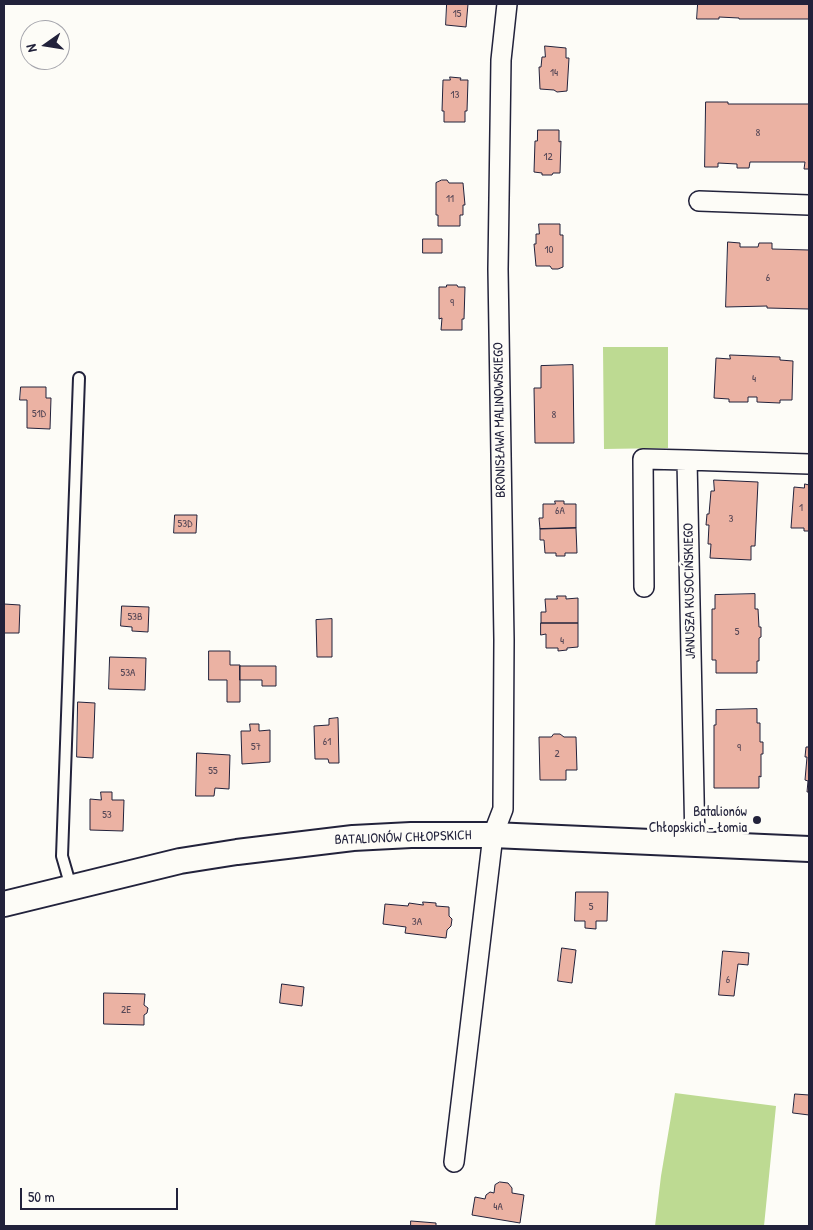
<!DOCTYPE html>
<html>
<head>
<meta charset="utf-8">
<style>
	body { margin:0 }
	#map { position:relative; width:813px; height:1230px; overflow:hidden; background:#fdfcf7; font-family:"Patrick Hand",sans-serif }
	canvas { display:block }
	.frame { position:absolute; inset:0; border:5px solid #22223b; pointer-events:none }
	.north { position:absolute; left:20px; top:20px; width:50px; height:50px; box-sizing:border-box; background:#fdfcf7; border:1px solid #a5a5ac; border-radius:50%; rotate:257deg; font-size:14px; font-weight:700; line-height:20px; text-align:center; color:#22223b }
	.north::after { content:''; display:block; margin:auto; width:18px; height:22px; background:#22223b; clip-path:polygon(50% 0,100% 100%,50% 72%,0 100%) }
	.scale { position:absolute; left:20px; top:1188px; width:158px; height:22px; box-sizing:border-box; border:2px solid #22223b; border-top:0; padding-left:6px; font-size:15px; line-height:18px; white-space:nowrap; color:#22223b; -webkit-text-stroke:4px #fdfcf7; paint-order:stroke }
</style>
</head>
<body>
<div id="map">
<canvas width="813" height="1230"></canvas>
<div class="frame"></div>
<div class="north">N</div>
<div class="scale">50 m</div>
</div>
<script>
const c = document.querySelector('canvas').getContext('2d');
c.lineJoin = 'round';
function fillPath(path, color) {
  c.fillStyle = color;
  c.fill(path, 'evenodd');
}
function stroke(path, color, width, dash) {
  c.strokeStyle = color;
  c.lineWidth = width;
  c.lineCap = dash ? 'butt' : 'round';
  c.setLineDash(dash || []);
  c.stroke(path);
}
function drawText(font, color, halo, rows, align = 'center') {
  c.font = font + ' "Patrick Hand",sans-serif';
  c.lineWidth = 5;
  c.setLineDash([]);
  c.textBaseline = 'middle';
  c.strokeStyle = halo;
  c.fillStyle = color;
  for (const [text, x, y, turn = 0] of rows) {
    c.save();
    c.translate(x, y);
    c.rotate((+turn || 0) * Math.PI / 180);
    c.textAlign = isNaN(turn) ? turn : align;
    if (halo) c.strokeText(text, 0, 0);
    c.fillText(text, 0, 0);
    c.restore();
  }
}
fillPath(new Path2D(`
	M603,347H668V448L604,449Z
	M675,1093L776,1106L764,1226H655L661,1176Z`), '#bdda92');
const building = new Path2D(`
	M447,4H468L466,27L446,25Z
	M698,4H809V19H739V18L719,17V19H697Z
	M545,46L566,48V58H569L567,91L557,92L554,90L540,89L539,67H541L542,57H545Z
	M450,77L461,78L460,80H468L467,111H465V122H444V111H442L443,80H450Z
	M706,102H728V104H809V169H804L805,162H750L749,168H737V164L718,163V167H705Z
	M538,130H559V142L561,141L560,173H553L552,175H542V173L534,172L535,141H537Z
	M442,180H447L449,183H463L465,205H463V215H460V226H438V215H436V183Z
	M539,224H560V235H563V267L558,269H552L550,266H536L534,244H536V234H539Z
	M423,239H442V253H423Z
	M728,242L740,243V247H758L759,243H772V249L809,250V309L767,308V306L726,307Z
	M447,285H457L458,287H465L464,319H462V330H441L442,318L439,319V287H446Z
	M730,355L780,357V360L793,361L792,400H780V403L757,402V397H748V402H729V399L714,398L716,358L730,359Z
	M573,365L574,443H535L534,388H541V366Z
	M21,387H46V398H51L50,429L27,428V400H20Z
	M714,480L758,482L755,546H751V560L710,558L711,544H708L709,525H706L707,514H709L711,491H714Z
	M805,484L809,485V531H804V528H791L794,487L804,488Z
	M555,501H564V504H576V528L540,529L539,518H543V504H555Z
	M175,515H197L196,533H174Z
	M576,528L577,553H565V556H556V553H545L544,540H540V529Z
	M755,594V609H758L759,627H761V637L759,638V661H757V673H716V660H712V609H715V595Z
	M557,596H566V599L578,598V623H541V612H546L545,599H557Z
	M4,604L20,605L19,633H4Z
	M122,606L149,607L148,632L132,631V627L121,626Z
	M332,619V657H317L316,620Z
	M541,623H578V647L567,648V650L558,651V648H546V634L541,635Z
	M209,651H230V665H240V702H227V680H209Z
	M110,657L146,658L145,690L109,689Z
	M240,666H276V686H262V680H240Z
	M78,702L95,703L93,758L77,757Z
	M757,709V723H760V742H763V754H761V777L759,776V788H714V725H716V710Z
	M338,718L339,763H329L328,759H315L314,726L329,725V719Z
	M250,724H259V731L270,730V762L242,764L241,731H250Z
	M554,734H560L564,737H576L577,770H566V780H540L539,737H551Z
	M809,735V792H807L808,781L805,780L807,757H805L806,747H808Z
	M197,753L230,755L229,789L215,788L214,796H196Z
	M101,792H112V800H124L123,831L90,830V799L101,800Z
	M576,892H608L607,921H596V929L585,928V921H575Z
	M423,902L436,903V906L449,907V916L452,919L451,926L447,930L446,938L405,933L406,927L383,924L385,904L408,906L409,903L423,905Z
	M562,948L576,950L572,983L558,981Z
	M723,951L749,953L748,965L738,964L734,996L719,995Z
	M282,984L304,987L302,1006L280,1003Z
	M104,993L145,994L144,1005L148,1008L147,1013L144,1015V1025L104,1024Z
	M795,1094L809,1095V1115L793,1113Z
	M500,1182L508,1183L512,1188V1193L524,1195L520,1223L472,1215L475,1197L485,1199L486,1195L490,1192L494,1193L495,1185Z
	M411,1221L436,1223V1226H411Z`);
fillPath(building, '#ebb2a3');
stroke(building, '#22223b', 1);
const service = new Path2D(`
	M71,887L62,856L79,378`);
const minor = new Path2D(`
	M699,201L809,205
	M644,587L643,459L687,460
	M695,844L687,460L809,464
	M454,1162L493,835L503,809L504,640L498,269L501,60L507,4`);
const tertiary = new Path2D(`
	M4,904L180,861L237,852L353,838L411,835H493L809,849`);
stroke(service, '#22223b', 14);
stroke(minor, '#22223b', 22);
stroke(tertiary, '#22223b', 28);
stroke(service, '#fdfcf7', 10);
stroke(minor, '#fdfcf7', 19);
stroke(tertiary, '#fdfcf7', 24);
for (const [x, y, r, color] of [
	[757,820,5,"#22223b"]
]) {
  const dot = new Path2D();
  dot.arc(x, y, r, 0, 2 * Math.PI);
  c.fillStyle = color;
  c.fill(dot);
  stroke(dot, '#fdfcf7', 2);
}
drawText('11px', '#544655', null, [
	["15",457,14],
	["14",554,73],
	["13",455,95],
	["8",758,133],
	["12",548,157],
	["11",450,199],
	["10",549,250],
	["6",768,278],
	["9",452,303],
	["4",754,379],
	["51D",39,414],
	["8",554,415],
	["1",801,508],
	["6A",560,511],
	["3",731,519],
	["53D",185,524],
	["53B",135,617],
	["5",737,632],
	["4",562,641],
	["53A",128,673],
	["61",327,742],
	["57",256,747],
	["9",739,748],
	["2",557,754],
	["55",213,771],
	["53",107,815],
	["5",591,907],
	["3A",417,922],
	["6",728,980],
	["2E",126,1010],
	["4A",498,1207]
]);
drawText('14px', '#22223b', '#fdfcf7', [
	["BRONISŁAWA MALINOWSKIEGO",500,420,-91],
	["JANUSZA KUSOCIŃSKIEGO",690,591,-91],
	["BATALIONÓW CHŁOPSKICH",403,838,-2]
]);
drawText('14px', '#22223b', '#fdfcf7', [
	["Batalionów",747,812],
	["Chłopskich - Łomia",747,828]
], 'right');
</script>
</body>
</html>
